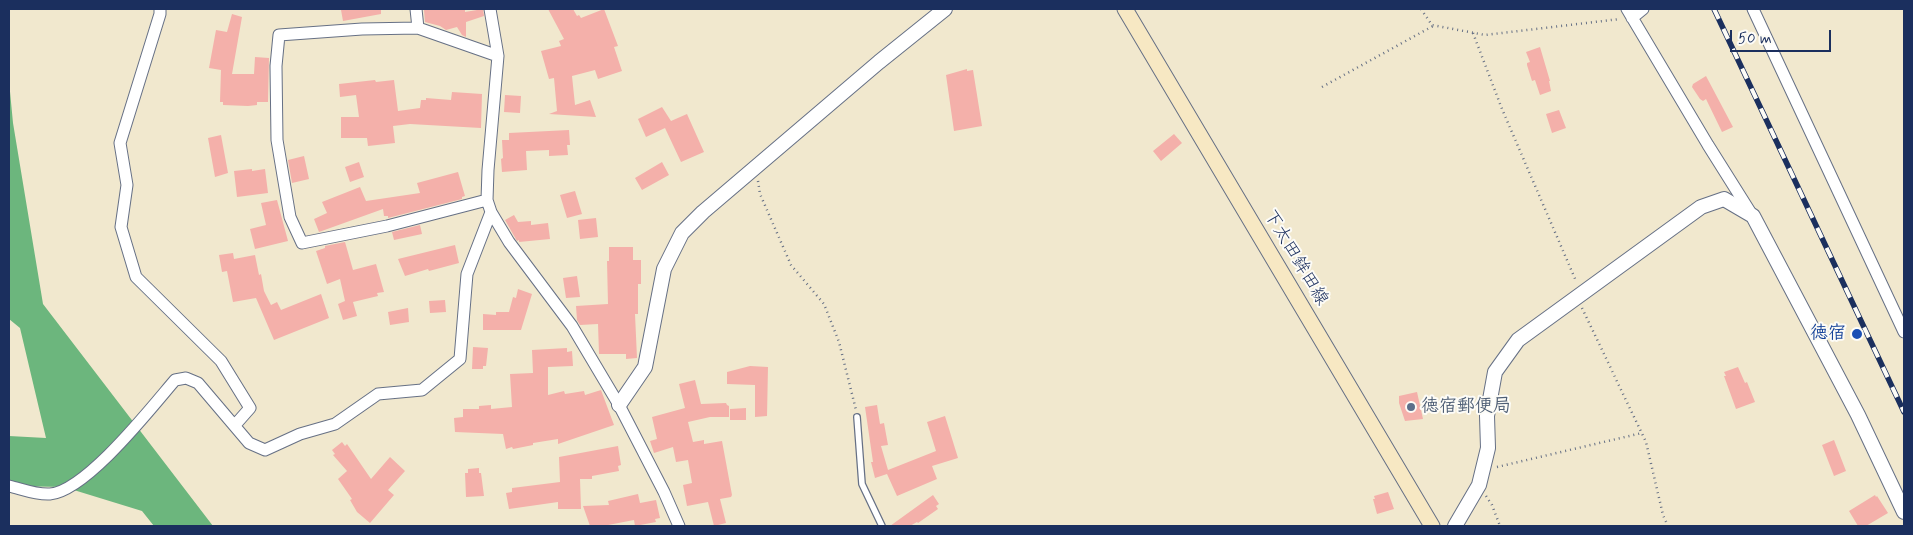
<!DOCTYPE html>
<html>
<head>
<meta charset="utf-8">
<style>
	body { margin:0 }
	#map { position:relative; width:1913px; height:535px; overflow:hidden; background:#f1e8ce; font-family:Mynerve,sans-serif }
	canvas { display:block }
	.frame { position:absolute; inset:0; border:10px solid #1b2f5e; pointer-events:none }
	.scale { position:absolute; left:1730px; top:30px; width:101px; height:22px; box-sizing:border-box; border:2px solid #1b2f5e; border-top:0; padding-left:6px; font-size:15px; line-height:18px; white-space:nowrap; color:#1b2f5e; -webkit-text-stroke:4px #fdfcf7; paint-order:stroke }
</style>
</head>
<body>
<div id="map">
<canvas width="1913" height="535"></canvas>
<div class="frame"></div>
<div class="scale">50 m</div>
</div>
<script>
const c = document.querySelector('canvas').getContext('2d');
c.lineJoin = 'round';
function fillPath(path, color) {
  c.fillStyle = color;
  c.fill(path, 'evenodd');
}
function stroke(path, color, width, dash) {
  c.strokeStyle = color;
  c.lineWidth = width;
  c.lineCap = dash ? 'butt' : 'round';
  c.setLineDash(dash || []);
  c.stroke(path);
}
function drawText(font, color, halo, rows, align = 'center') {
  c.font = font + ' Mynerve,"Klee One",sans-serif';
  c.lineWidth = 4;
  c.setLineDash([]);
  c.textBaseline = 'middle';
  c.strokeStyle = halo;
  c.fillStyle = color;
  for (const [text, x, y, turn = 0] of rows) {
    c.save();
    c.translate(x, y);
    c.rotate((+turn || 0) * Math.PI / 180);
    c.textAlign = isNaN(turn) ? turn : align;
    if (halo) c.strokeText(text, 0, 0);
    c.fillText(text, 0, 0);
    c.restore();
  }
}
fillPath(new Path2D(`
	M9,81L13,123L43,304L213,526H154L142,511L64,487L9,486V436L46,438L20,328L9,319Z`), '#6cb67d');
fillPath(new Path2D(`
	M345,9H381V14L343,21L341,10Z
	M438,9H465V12L483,9L484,16L466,22V37L462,35L457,27L446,30L440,26L425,22L424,10Z
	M548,9H573L577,16L579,15L581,18L604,9L618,46L614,47L622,71L598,79L595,70L572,76L575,105L590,100L596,117L549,114L557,111L554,78L549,79L541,51L561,46L559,41L564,39Z
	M232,14L242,17L232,74H254L255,57L269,58L268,102H257V105L248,106L223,105V102H220L221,70L209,68L216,30L227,32Z
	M1540,47L1550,81H1549L1551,91L1540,95L1535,80L1532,81L1527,65V63L1530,62L1526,52Z
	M967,69V71L973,70L982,126L954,131L946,75Z
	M1706,76L1733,127L1722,132L1706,99L1703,101L1700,99L1692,87L1693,84Z
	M375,80L376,82L394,80L398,111L420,108L421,100H426V98L451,100L452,92L482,94L481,128L410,124L393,126L395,143L368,146L367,138H341V117H359L356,95L340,97L339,84Z
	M505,95L521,96L520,113L504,112Z
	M662,107L671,121L687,114L704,152L681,162L665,128L646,137L638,119Z
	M1559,110L1566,128L1552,133L1546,114Z
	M569,130L570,145H567L568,155L549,156V150L526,151L527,170L502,172L501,159L503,158L502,140H509V133Z
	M1174,134L1182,143L1161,161L1153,151Z
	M221,135L228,173L215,177L208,138Z
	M304,156L309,179L292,183L288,160Z
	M359,162L364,177L350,182L345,167Z
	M662,162L669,175L642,190L635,178Z
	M252,169V171L265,169L268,193L237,197L234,171Z
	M458,172L465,196L462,197V199L388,218V216H384L383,209L319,232L314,219L327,213L322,202L360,187L366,201L420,193L417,183Z
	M575,191L582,214L567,218L560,195Z
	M277,200L288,241L255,249L250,229L266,225L261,203Z
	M514,215L518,222L531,221V225L548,223L550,239L519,242V240L517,241L505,220Z
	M596,218L598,237L580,239L578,220Z
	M420,225L422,234L394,240L392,232Z
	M345,242L353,270L376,264L384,292L377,293L378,296L353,302L357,316L343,320L338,304L345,301L340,279L327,284L316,251L325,248V246Z
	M455,245L459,263L429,271L428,269L405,276L398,259Z
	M609,247H633V260H641V284H638V314H635L637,358L626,359V354H599L598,324L580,325L577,320L576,306L608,304L607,261H609Z
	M233,253L234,259L255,255L259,275L261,274L264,291L271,305L277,302L281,310L321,294L329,318L274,340L256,298L233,302L227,271L222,272L219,255Z
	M577,276L580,297L566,298L563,278Z
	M518,289L532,294L521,330H483V314L496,315V312H509L513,297L516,298Z
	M445,300L446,312L430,313L429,301Z
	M408,308L409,322L390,325L388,312Z
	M473,347L488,348L486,366H483V369H472Z
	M567,348V352L572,351L573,366L548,367V395L564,391L565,394L584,391L585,395L601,390L614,425L558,444V439L533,443V445L513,449L512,447L506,449L503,434L455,432L454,418L463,417V409H479V406L491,405V409L512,407L510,374L533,373L532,350Z
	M750,366L768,367L767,416L755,417V385L727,384V372Z
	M1738,367L1745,383L1747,382L1755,402L1736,409L1724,376H1726L1724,372Z
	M695,380L701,404L726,403L727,405L729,406V417H710L688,422L693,442L704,440V444L722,441L732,495L731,497L720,499L726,523L714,526L708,502L687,506L683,485L692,483L688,460L676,462L673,447L654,453L650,441L657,439L652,417L685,408L679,384Z
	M1417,392L1423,419L1405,421L1399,403V396Z
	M877,405L880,424L884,423L888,445L881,446L888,470L936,451L927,422L945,416L958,458L932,466L937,479L897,496L887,474L875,478L871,462H873L865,407Z
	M746,408V420H730V409Z
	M1834,440L1846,471L1834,476L1822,445Z
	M342,442L345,446L347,444L371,479L390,457L405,471L388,490L394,495L370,523L357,512L350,500L352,499L338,479L347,471L333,455L335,454L332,450Z
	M618,446L621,465L618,466L619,471L592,476V479H580L581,509H558V502L509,509L506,493L512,492V488L560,482L559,457Z
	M479,468V473H481L484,496L466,497L465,473H468V469Z
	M1388,492L1394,509L1377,514L1373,499H1375L1374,496Z
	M638,494L640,503L656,500L660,518L655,519L656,522L635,526L634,520L603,526H590L583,506L609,505L608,501Z
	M933,495L939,504L936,506L938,509L918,523L917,522L910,526H890Z
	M1875,495L1876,497L1877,496L1888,513L1866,526H1858L1849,511Z`), '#f4b0aa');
const service = new Path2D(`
	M857,417L862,484L882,526`);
const minor = new Path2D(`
	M160,9V14L120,143L127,185L121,227L136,277L221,361L250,408L235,425
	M416,9L418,28
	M490,9L498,56L488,170L487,200L491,212L509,242L572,326L619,405L664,492L679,526
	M1627,9L1708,145L1752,215
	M1753,9L1904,332
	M1632,18L1643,9
	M487,200L387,226L302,243L290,217L277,140L276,66L279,35L362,29L418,28L498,56
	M9,486C22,489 36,495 50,494C86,491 151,408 175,380L186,378L198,383L249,443L265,450L300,434L335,424L378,394L422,390L460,359L467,274L491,212`);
const tertiary = new Path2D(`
	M619,405L645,367L664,269L682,233L703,212L879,62L945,9
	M1455,526L1479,485L1488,448L1487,416L1495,372L1518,340L1701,207L1724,199L1753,216L1858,415L1904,512`);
const secondary = new Path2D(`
	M1125,9L1432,526`);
stroke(service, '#667085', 8);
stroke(minor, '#667085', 13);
stroke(tertiary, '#667085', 16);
stroke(secondary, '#667085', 17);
stroke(new Path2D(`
	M1421,9L1432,25L1485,35L1620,19
	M1473,33L1502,109L1576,281
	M1322,87L1433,26
	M758,181L760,194L791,265L824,304L839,342L856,410
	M1582,308L1646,442L1663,515L1668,526
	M1497,467L1642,433
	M1486,496L1492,505L1500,526`), '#667085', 2.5, [1, 4]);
stroke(service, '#fff', 5.5);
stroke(minor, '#fff', 11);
stroke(tertiary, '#fff', 14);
stroke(secondary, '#f7e8c3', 15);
const rail = new Path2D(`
	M1714,9L1904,412`);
stroke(rail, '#1b2f5e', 5.5);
stroke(rail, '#fdfcf7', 4, [11]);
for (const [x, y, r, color] of [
	[1857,334,6,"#1a4fb4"],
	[1411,407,5,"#5c6f8a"]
]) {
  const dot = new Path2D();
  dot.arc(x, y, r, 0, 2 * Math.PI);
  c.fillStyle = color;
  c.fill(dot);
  stroke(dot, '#fdfcf7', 2);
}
drawText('18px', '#1b2f5e', '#fdfcf7', [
	["下太田鉾田線",1295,258,59]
]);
drawText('bold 18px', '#164399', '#fdfcf7', [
	["徳宿",1846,334]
], 'right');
drawText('bold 18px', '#4e5e75', '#fdfcf7', [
	["徳宿郵便局",1421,407]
], 'left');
</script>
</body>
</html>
